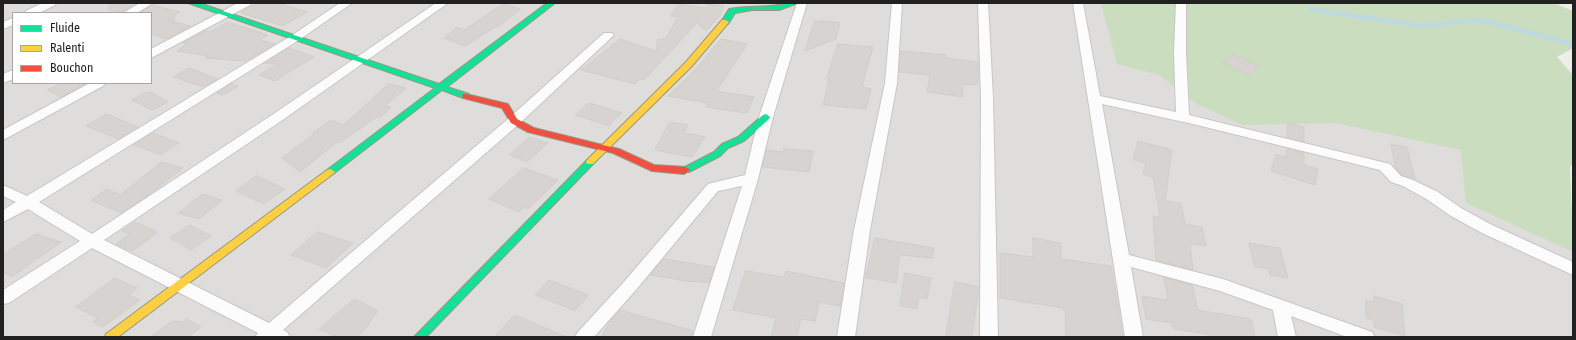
<!DOCTYPE html>
<html>
<head>
<meta charset="utf-8">
<style>
	body { margin:0 }
	#map { position:relative; width:1576px; height:340px; overflow:hidden; background:#efede9; font-family:"Fira Sans Condensed",sans-serif }
	canvas { display:block }
	.frame { position:absolute; inset:0; border:4px solid #212121; pointer-events:none }
	.legend { position:absolute; left:12px; top:12px; width:140px; height:72px; box-sizing:border-box; background:#fff; border:1px solid #a6a6a6; margin:0; padding:5px 7px; list-style:none; font-size:12px; color:#212121 }
	.legend li { display:flex; align-items:center; gap:8px; height:20px }
	.legend b { width:20px; border:1px solid #a6a6a6 }
</style>
</head>
<body>
<div id="map">
<canvas width="1576" height="340"></canvas>
<div class="frame"></div>
<ul class="legend">
<li><b style="height:5px;background:#16e098"></b>Fluide</li>
<li><b style="height:5px;background:#ffcf43"></b>Ralenti</li>
<li><b style="height:5px;background:#f24e42"></b>Bouchon</li>
</ul>
</div>
<script>
const c = document.querySelector('canvas').getContext('2d');
c.lineJoin = 'round';
function fillPath(path, color) {
  c.fillStyle = color;
  c.fill(path, 'evenodd');
}
function stroke(path, color, width, dash) {
  c.strokeStyle = color;
  c.lineWidth = width;
  c.lineCap = dash ? 'butt' : 'round';
  c.setLineDash(dash || []);
  c.stroke(path);
}
fillPath(new Path2D(`
	M3,3H1208L1547,168L1573,208V337H3ZM13,13H151V83H13Z`), '#dedddb');
fillPath(new Path2D(`
	M1101,3H1554L1573,11V48L1557,57L1573,75V163L1570,167L1573,252L1466,203L1461,150L1336,123L1242,125L1197,104L1159,75L1117,64Z`), '#caddbf');
stroke(new Path2D(`
	M1309,9L1422,26L1481,20L1573,44`), '#bddae1', 4.5);
const building = new Path2D(`
	M110,3H137L122,12L109,10Z
	M257,3H278L307,12L283,26L241,13Z
	M503,4L521,9L497,27H495L465,46L444,38L457,27L464,30Z
	M678,4L706,8L707,4L724,6L719,17L706,31L697,23L644,80L640,79L635,84L581,70L620,39L656,51L658,39L665,40L678,17L671,16Z
	M152,5L180,12L175,15L174,21L168,20L190,26L167,39L151,34V13H140Z
	M824,21L840,23L836,39L805,51L814,22Z
	M228,22L268,35L260,40L275,44L246,61L205,58L208,56L177,51L186,44L182,43L205,31L210,32Z
	M721,39L747,44L717,91L754,97L747,113L706,107L708,103L668,96L696,69Z
	M838,44L873,47L862,87L871,89L866,109L823,105L829,79H827Z
	M289,48L314,57L275,81L259,75L277,64L265,63Z
	M901,51L946,55L945,58L978,62V84L963,85L962,97L927,92L930,75L899,72Z
	M1234,55L1259,66L1249,75L1223,63Z
	M189,68L218,79L203,87L174,77Z
	M62,83H87L62,97L48,90Z
	M231,84L238,86L223,95L217,93Z
	M389,84L406,88L385,106L391,107L380,118L376,117L340,143L337,142L300,172L282,158L315,133H313L331,120L343,125Z
	M147,92H151L168,102L152,110L132,100Z
	M589,103L622,113L612,121L610,126L576,115Z
	M107,114L138,127L118,139L86,126Z
	M670,122L688,125L684,133L705,137L693,156L691,157L655,150Z
	M1288,123L1304,127V142L1287,137Z
	M153,133L179,143L161,155L134,145Z
	M530,137L548,143L527,162L510,155Z
	M1138,141L1172,150L1165,201L1181,203L1185,224L1202,227L1206,246L1190,244L1193,270L1156,260L1153,216L1160,217L1153,177L1143,174L1146,163L1134,160Z
	M1391,144L1407,147L1415,179L1402,175L1396,168Z
	M784,149L813,151L809,172L762,167L766,150L783,152Z
	M1287,149L1304,153V165L1318,169L1315,185L1271,171L1276,154L1286,157Z
	M162,162L183,168L147,196L121,213L91,200L107,189L120,195Z
	M524,168L558,180L528,209L523,207L519,212L489,199Z
	M257,176L285,189L264,204L236,191Z
	M203,194L222,200L199,219L179,213Z
	M135,222L158,232L132,251L116,244L130,234L122,231Z
	M190,225L211,236L191,250L170,238Z
	M318,232L353,243L326,268L291,255Z
	M36,234L61,242L12,277L3,272V255Z
	M875,238L934,248L932,258L900,255L896,283L866,278Z
	M1033,238L1061,243V259L1111,266L1123,337H1066L1065,310H1063V308L1000,298V253L1033,257Z
	M1249,243L1280,248L1288,278L1270,275L1269,269L1255,267Z
	M664,259L714,267L709,283L692,281V282L651,275Z
	M746,271L784,277L786,271L844,283L840,306L819,302L815,321L801,319L797,337H771L776,318L733,310Z
	M905,273L931,278L927,299L919,297L917,309L900,306Z
	M1164,277L1192,285L1198,310L1251,319L1255,337H1208V334L1173,329L1172,323L1146,319L1142,296L1168,300Z
	M115,278L137,288L129,295L140,300L103,327L93,322L98,318L76,307Z
	M549,280L588,295L575,311L536,295Z
	M955,282L979,287L972,337H946Z
	M1374,296L1402,304L1405,336L1374,327V321L1366,318V300L1374,302Z
	M355,299L378,311L368,324H370L357,337H337L319,329Z
	M620,310L693,331L692,337H601L612,319Z
	M515,315L567,337H495Z
	M187,319L201,327L188,337H151L172,321L183,322Z`);
fillPath(building, '#d6d3d0');
stroke(building, '#d2cfca', 1);
const street = new Path2D(`
	M42,3H56L55,5L39,13H24L26,11Z
	M140,3H153L137,13H123Z
	M238,3H251L250,5L151,58V49Z
	M340,3H352L299,40L39,202L92,234L275,113L436,3H448L284,119L104,240L269,323L509,118L604,33H612L614,35L519,124L283,330L287,332L290,337H255L258,333L92,248L9,303L3,304V290L80,241L28,209L3,222V210L16,202L3,196V185L27,196L291,36Z
	M797,3H807L773,117L758,179L711,337H693L742,186L718,191L635,291L594,337H575L578,332L623,283L708,184L745,175L759,117Z
	M892,3H902L897,83L870,230L855,337H837L854,230L885,83Z
	M978,3H988L993,98L998,337H980L981,98Z
	M1073,3H1083L1100,96L1176,112L1174,53L1176,3H1186V53L1189,115L1390,164L1401,176L1413,180L1438,192L1461,208L1492,225L1573,262V275L1482,233L1451,216L1428,200L1403,186L1391,182L1380,170L1193,124L1102,104L1129,255L1223,279L1372,332L1375,337H1347L1291,316L1296,337H1278L1273,310L1220,291L1131,267L1143,337H1125Z
	M13,18V25L3,29V22Z
	M13,70V79L3,83V74Z
	M90,83H105L103,86L3,140V130Z`);
const fast = new Path2D(`
	M188,3H199L439,84L547,3H555L447,87L469,94L470,96L469,98H463L442,90L333,174L330,175L325,172L327,170L435,88Z
	M787,3H798L779,10H752L735,13L728,24H725L721,22L729,9C749,5 770,9 787,3Z
	M766,114L770,117L769,119L744,141L728,148L720,156L689,172H683L682,170L683,168L714,152L722,144L738,137L763,115Z
	M590,159L594,162L593,164L426,337H414L587,160Z`);
const slow = new Path2D(`
	M722,20H725L729,22L692,66L593,164H587L586,162L587,160L686,62Z
	M330,169L335,172L333,174L118,337H105L106,334L327,170Z`);
const jam = new Path2D(`
	M463,94H466L508,104L517,119L534,128L619,149L654,165L686,167L690,170L684,174L652,171L613,153L528,132L511,123L502,108L463,98L462,96Z`);
stroke(street, '#c8c7c5', 2);
stroke(fast, '#989980', 2);
stroke(slow, '#989980', 2);
stroke(jam, '#989980', 2);
fillPath(street, '#fdfcfc');
fillPath(fast, '#16e098');
fillPath(slow, '#ffcf43');
fillPath(jam, '#f24e42');
</script>
</body>
</html>
